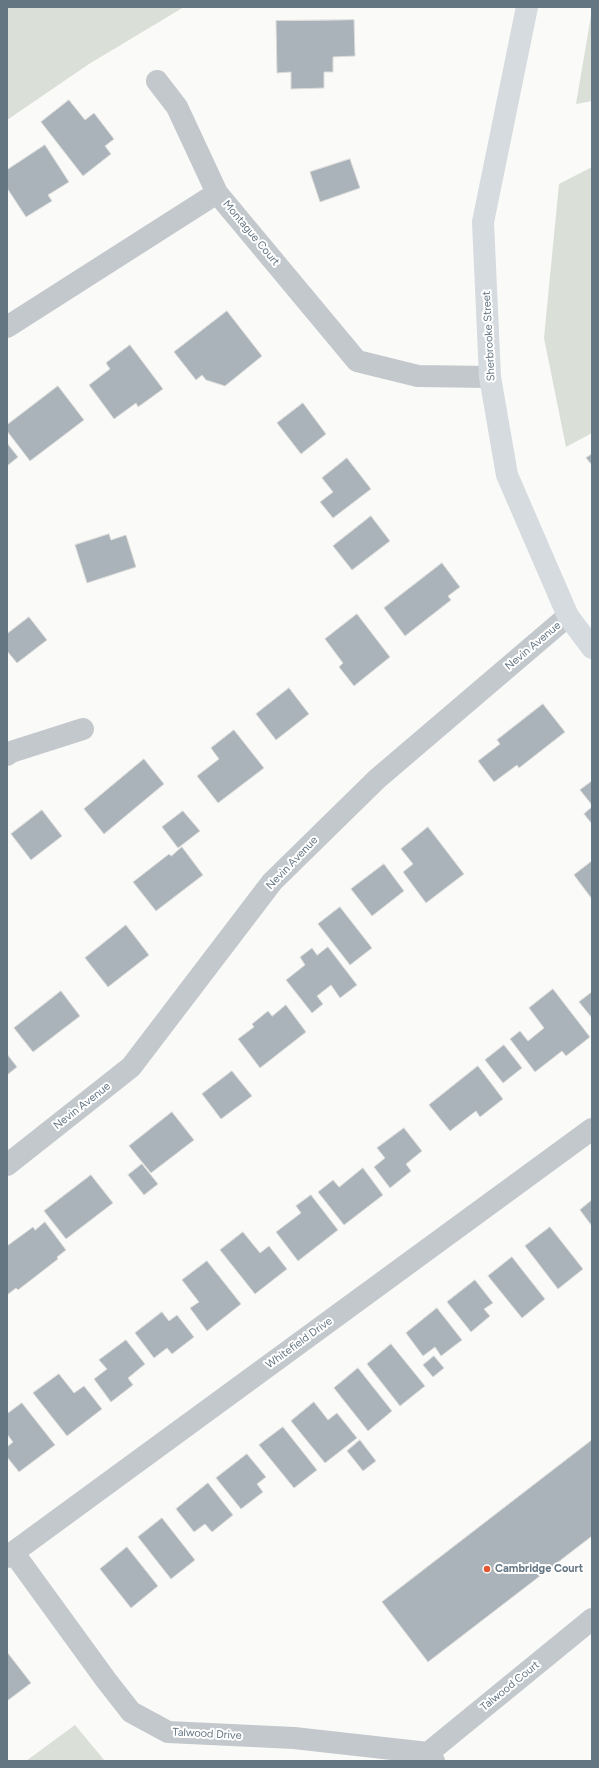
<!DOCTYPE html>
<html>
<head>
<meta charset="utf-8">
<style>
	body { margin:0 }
	#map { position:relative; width:599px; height:1768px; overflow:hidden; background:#fafaf8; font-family:Figtree,sans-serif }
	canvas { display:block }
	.frame { position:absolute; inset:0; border:8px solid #657683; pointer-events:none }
</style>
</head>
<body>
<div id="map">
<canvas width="599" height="1768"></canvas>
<div class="frame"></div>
</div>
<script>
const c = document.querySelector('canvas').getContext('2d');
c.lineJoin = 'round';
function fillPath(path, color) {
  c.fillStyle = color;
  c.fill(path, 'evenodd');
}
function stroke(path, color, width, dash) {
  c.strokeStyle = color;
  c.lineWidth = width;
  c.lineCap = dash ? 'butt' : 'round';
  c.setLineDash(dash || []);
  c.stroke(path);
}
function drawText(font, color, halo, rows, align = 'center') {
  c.font = font + ' Figtree,sans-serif';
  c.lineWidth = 4;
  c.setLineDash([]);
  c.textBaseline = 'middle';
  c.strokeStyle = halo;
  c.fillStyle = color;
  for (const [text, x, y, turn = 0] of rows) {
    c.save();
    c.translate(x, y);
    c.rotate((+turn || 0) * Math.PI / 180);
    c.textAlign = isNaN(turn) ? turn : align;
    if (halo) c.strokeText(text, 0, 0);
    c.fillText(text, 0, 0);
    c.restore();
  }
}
fillPath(new Path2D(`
	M7,7H184L89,64L7,120Z
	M592,10V101L576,104Z
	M592,167V433L566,447L544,338L559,184Z
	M75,1725L105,1761H26Z`), '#dadfd7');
const building = new Path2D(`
	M354,20L355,56L333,57V72H324V88L291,89V72L277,73L276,21Z
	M69,100L85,120L94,113L114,139L105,146L111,154L83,176L41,122Z
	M45,145L69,182L48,195L52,201L26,217L7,188V170Z
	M350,159L360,188L320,202L310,172Z
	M227,311L262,356L225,386L206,380L202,375L196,380L174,352Z
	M130,345L163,389L138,407L136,403L114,419L89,385L110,369L106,363Z
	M58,386L84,420L30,461L7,431V425Z
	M303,403L326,434L301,454L277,423Z
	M7,443L18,457L7,466Z
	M592,454V465L586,458Z
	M347,458L371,489L333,518L320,502L333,492L322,478Z
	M371,516L390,541L352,570L333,546Z
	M109,534L111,540L126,535L136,567L87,583L75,545Z
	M442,563L460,587L448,596L451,600L405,636L384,608Z
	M357,614L390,657L354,686L339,667L343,663L325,639Z
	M29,617L47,640L17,663L7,651V634Z
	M289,688L309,714L276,740L256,714Z
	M543,704L565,732L519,768L517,765L494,782L478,761L500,744L497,740Z
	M234,730L264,768L218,803L197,776L219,759L211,748Z
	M144,759L164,784L104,834L84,809Z
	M592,781V805L580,790Z
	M592,807V824L584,814Z
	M42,810L62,836L31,860L11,834Z
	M183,811L200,831L178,848L162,827Z
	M428,827L464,874L426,903L403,872L413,864L401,849Z
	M182,847L203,875L156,911L133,882L169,854L171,856Z
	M592,861V899L574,875Z
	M384,864L404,891L372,916L351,889Z
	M340,907L372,948L350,965L318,924Z
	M126,925L149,955L108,987L85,958Z
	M328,947L357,985L340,998L331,985L317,996L323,1004L312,1013L286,980L305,965L300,957L312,948L317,955Z
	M553,989L590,1037L566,1056L562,1051L535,1072L510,1039L520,1031L528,1041L544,1028L529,1008Z
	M61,991L80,1016L33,1052L14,1028Z
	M592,992V1018L579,1002Z
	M286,1005L306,1032L260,1068L238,1039L254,1027L252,1024L268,1011L272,1016Z
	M504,1045L522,1068L503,1083L485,1060Z
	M7,1054L17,1067L7,1075Z
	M478,1066L503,1099L480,1117L476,1111L450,1131L429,1105Z
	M232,1071L252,1096L221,1119L202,1094Z
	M172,1112L194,1140L151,1173L129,1146Z
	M404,1128L422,1151L406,1164L411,1171L390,1188L374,1167L385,1158L377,1148Z
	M142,1164L158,1184L144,1195L128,1175Z
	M363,1168L383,1195L344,1225L318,1192L333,1180L339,1187Z
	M91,1175L113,1203L66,1239L44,1211Z
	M311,1195L338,1230L298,1261L276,1232L301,1213L296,1206Z
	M592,1200V1226L580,1210Z
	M45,1222L66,1250L57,1257L58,1259L18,1290L16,1288L7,1295V1246L33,1227L35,1230Z
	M550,1227L583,1269L558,1289L525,1246Z
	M243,1232L260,1253L269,1246L287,1269L255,1294L220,1250Z
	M512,1257L545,1299L522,1318L488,1276Z
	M207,1261L241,1304L207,1331L190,1308L199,1302L182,1280Z
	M475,1280L493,1303L484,1309L490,1316L471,1332L447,1302Z
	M437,1308L462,1340L441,1356L435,1347L423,1356L406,1333Z
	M162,1312L169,1321L177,1315L194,1337L172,1354L167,1348L154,1358L135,1333Z
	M126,1340L145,1364L128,1378L133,1385L111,1402L94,1379L107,1369L99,1360Z
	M391,1344L425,1386L400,1406L367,1364Z
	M434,1356L444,1368L433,1377L423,1365Z
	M358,1368L392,1411L368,1431L334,1388Z
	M59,1374L74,1393L84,1386L102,1409L67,1436L33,1393Z
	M314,1402L328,1420L337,1413L357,1438L325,1463L291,1421Z
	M22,1403L55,1445L19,1472L7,1457V1447L13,1442L7,1434V1414Z
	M283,1427L317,1470L294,1488L259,1445Z
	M360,1440L376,1461L363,1471L347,1451Z
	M592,1440V1536L428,1662L382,1602Z
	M247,1454L266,1477L257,1484L263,1492L241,1509L216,1478Z
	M208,1483L233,1515L212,1532L205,1524L194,1532L176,1509Z
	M162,1518L195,1560L171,1579L138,1537Z
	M127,1547L158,1586L131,1608L100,1569Z
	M7,1652L31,1683L7,1701Z`);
fillPath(building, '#aab3b9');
stroke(building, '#dcdcda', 1);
stroke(new Path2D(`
	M157,81L177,107L217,193L357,361L418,376L490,377
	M7,327L217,193
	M7,755L11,752L83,729
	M7,1165L131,1067L272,882L377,779L568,616
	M13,1552L106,1680L131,1712L168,1732L294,1738L428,1753L434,1761
	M7,1557L592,1129
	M428,1753L592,1619`), '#c3c8cc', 22);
stroke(new Path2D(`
	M527,7L483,222L490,377L507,475L568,616L592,648`), '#d6dbdf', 22);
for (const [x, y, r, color] of [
	[487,1569,4,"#e4572e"]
]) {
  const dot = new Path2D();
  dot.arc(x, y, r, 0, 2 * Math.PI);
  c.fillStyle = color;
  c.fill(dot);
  stroke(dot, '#fff', 1.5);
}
drawText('11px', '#657683', '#fff', [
	["Montague Court",251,233,50],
	["Sherbrooke Street",489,336,-93],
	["Nevin Avenue",533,646,-40],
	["Nevin Avenue",292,863,-46],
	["Nevin Avenue",82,1106,-38],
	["Whitefield Drive",299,1343,-36],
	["Talwood Court",510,1686,-39],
	["Talwood Drive",207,1734,3]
]);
drawText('bold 11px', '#657683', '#fff', [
	["Cambridge Court",495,1569]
], 'left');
</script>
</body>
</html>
